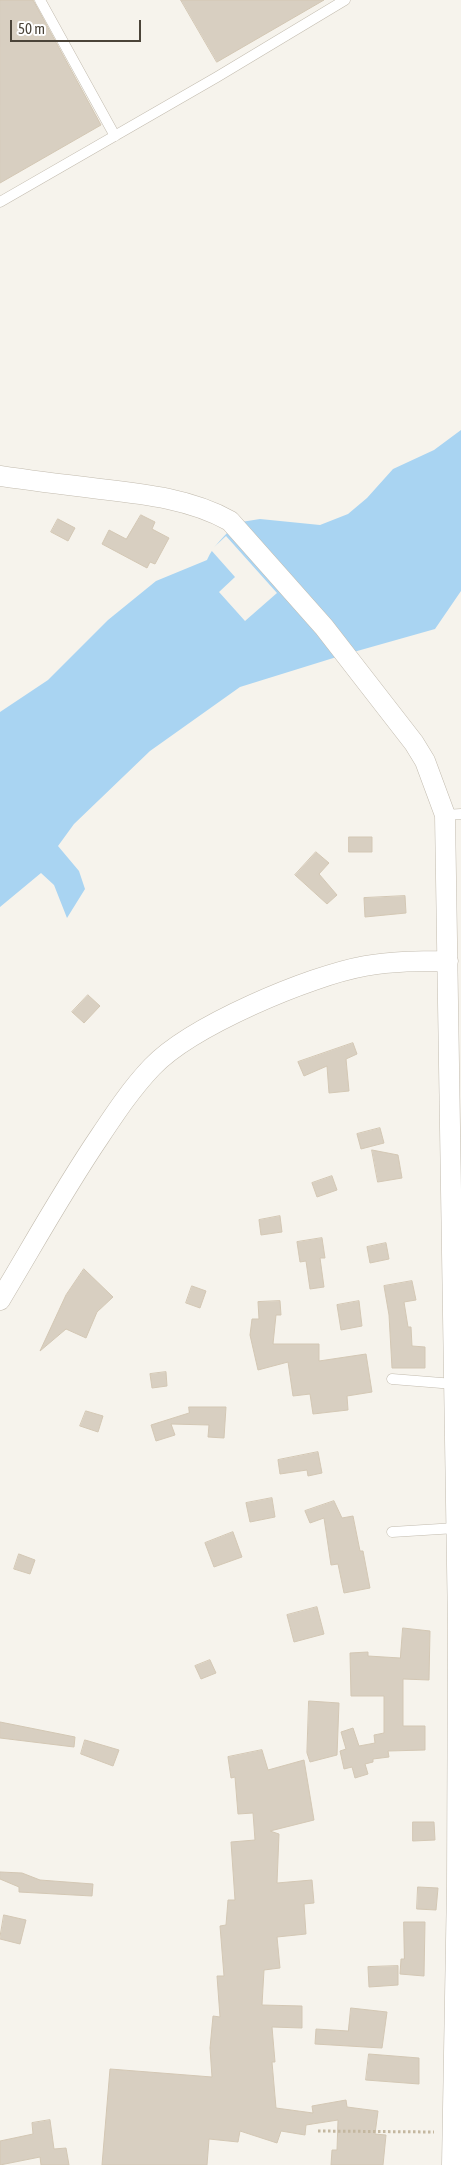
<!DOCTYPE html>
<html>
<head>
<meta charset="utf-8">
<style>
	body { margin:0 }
	#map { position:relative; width:461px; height:2165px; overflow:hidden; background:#f6f3ec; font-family:"Asap Condensed",sans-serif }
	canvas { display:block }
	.scale { position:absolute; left:10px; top:20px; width:131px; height:22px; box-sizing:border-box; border:2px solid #4b4439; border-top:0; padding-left:6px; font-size:15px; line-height:18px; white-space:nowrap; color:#4b4439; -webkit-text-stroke:4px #fff; paint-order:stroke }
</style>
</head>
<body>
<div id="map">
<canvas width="461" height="2165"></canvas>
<div class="scale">50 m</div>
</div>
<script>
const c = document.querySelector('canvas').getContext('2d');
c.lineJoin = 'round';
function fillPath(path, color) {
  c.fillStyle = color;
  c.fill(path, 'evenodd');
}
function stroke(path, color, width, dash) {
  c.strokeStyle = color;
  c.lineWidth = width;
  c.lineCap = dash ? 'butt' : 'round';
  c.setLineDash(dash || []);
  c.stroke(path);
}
fillPath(new Path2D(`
	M461,430V591L435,629L343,655L240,687L150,751L74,824L58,846L79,871L85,889L67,918L54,885L41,873L0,907V712L48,680L108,620L156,581L207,560C213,545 226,536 235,523L260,519L320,525L348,514L367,498L393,469L434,450Z`), '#a9d4f2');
fillPath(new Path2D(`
	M226,536L277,593L245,621L219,592L235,577L211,550Z`), '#f6f3ec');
const building = new Path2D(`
	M0,0H33L101,125L0,183Z
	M181,0H324L217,62Z
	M141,515L155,522L152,529L169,538L155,564L150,562L147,568L102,544L109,530L126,539Z
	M58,519L75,528L68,541L51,532Z
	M349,837H372V852H349Z
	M316,852L329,863L319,874L337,895L327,904L295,875Z
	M405,896L406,913L365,917L364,898Z
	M88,995L100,1006L84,1023L72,1012Z
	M353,1043L357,1054L346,1059L349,1091L329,1093L327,1066L304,1076L298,1062Z
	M380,1128L384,1143L361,1149L357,1134Z
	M372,1150L398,1155L402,1178L378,1182Z
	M332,1176L337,1190L317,1197L312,1183Z
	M280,1216L282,1232L261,1235L259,1220Z
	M322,1238L325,1258H320L324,1287L310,1289L306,1261L300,1262L297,1242Z
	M386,1243L389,1259L370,1263L367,1247Z
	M84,1269L113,1297L97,1312L86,1338L66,1329L40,1351L66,1295Z
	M412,1281L416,1300L404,1302L408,1327H411L412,1346L425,1347V1368H392L389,1315L384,1286Z
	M192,1286L206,1291L200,1308L186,1303Z
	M280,1301L281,1315H276L273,1344H319V1361L366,1354L372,1392L347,1396L348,1410L313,1414L310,1394L293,1396L288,1362L258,1370L250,1335L252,1319H259L258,1302Z
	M359,1301L362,1326L341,1330L337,1305Z
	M166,1372L167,1386L152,1388L150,1374Z
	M189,1407H226L224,1438L208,1437L209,1425L171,1424L175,1435L156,1441L151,1425L189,1413Z
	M86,1411L103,1416L98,1432L80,1426Z
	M318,1452L322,1473L308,1476L307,1470L280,1474L278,1460Z
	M272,1498L275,1517L250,1522L246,1503Z
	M334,1501L342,1518L353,1516L360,1551H363L370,1588L344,1593L338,1564L331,1565L324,1518L310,1523L305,1511Z
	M233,1532L242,1557L214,1567L205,1543Z
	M19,1554L35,1560L30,1574L14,1569Z
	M317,1607L324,1634L294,1642L287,1615Z
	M403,1628L430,1631L429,1680L403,1679V1726H425V1750L388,1751L389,1757L373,1759V1762L365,1764L368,1774L355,1778L352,1767L344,1769L340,1751L346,1749L341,1732L353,1728L359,1746L375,1743L374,1735L384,1733V1696H351L350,1653L368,1652V1656L400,1658Z
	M210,1660L216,1673L201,1679L195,1666Z
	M309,1701L339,1703L337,1755L310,1762L307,1753Z
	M0,1722L75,1737L74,1747L0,1738Z
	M85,1740L119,1750L113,1766L81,1754Z
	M262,1750L268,1770L304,1760L314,1820L270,1831L279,1834L277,1883L312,1880L314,1903L304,1904L306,1934L277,1937L280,1968L264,1970L262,2005L302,2006V2028L272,2027L275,2062H272L276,2108L313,2113L312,2106L346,2100L347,2107L378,2111L375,2134L386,2135L383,2165H331L332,2150H337L338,2120L306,2125L305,2135L281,2131L277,2143L240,2131L238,2142L209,2139L207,2165H102L110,2069L212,2077L210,2048L213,2016L220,2017L217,1976H224L220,1926L226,1925L228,1900H235L231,1842L255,1840L253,1813L238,1814L235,1777L231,1778L228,1757Z
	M413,1822H434L435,1840L413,1841Z
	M0,1872L22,1873L40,1880L93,1884L92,1896L19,1892V1887L0,1879Z
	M418,1887L438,1888L436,1910L417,1909Z
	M4,1915L26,1920L20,1944L0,1939Z
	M404,1922H425L424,1976L400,1974L401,1959H404Z
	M398,1966V1985L369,1987L368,1967Z
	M351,2008L387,2012L382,2048L315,2044L316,2029L348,2031Z
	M369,2054L419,2058V2084L366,2080Z
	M50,2120L54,2149L66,2148L69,2165H41L40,2157L0,2165V2141L33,2134L32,2123Z`);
fillPath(building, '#d8cfc1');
stroke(building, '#d3c7b4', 1);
const lane = new Path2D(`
	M40,0L115,136
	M0,202L217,77L345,0
	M445,815L461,814
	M392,1379L454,1384
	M392,1532L456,1528`);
const street = new Path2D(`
	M0,476C33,481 66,485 100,489C144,494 191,499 230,521L324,627L414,743L425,761L445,815L458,1626L457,1886L452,2165
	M0,1300C33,1245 64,1189 100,1136C116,1112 132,1088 152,1067C191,1026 309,976 365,966C393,961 420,961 448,961`);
stroke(lane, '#c2bbae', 11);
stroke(street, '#c2bbae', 21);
stroke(new Path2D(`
	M318,2131L434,2132`), '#c4b79f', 3, [2.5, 2.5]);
stroke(lane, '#fff', 10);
stroke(street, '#fff', 20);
</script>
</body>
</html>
